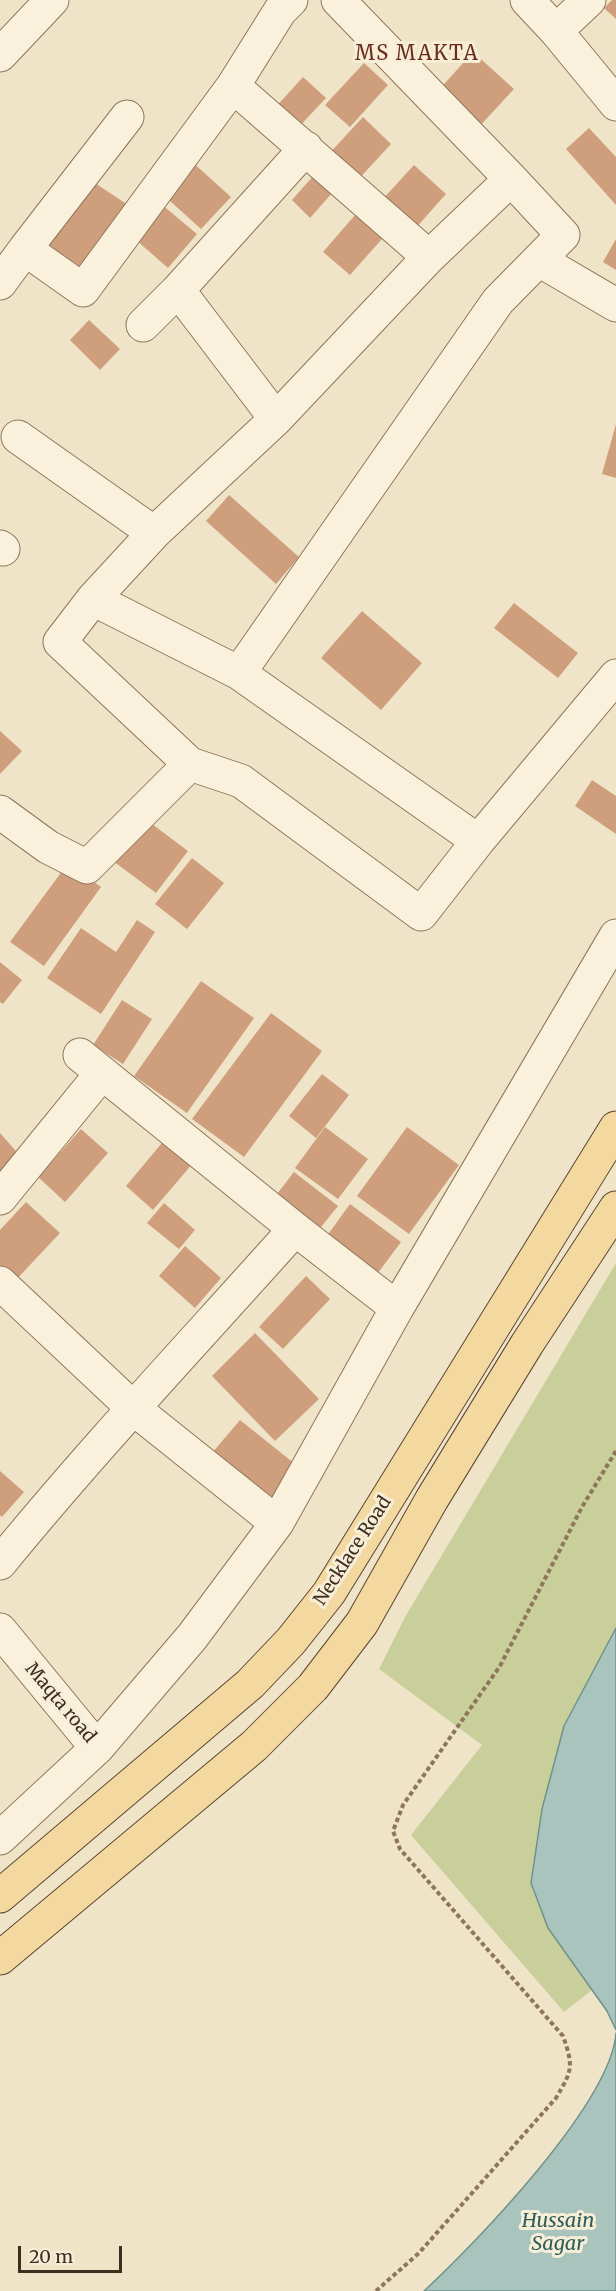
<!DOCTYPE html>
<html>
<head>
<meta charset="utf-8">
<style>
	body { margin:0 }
	#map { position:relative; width:616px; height:2291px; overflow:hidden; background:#f0e4c8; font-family:Merriweather,serif }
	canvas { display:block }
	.scale { position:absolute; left:18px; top:2246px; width:104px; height:27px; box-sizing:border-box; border:3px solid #3d2e20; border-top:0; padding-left:8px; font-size:18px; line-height:21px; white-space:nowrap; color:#3d2e20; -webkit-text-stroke:4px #f7eed8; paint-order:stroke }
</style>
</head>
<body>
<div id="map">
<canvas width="616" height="2291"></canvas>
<div class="scale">20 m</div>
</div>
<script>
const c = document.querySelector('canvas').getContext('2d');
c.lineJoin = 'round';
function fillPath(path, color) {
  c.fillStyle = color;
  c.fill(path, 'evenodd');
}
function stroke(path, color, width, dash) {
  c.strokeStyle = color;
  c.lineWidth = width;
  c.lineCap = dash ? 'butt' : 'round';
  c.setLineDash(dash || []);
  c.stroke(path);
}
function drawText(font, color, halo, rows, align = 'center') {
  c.font = font + ' Merriweather,serif';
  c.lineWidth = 6;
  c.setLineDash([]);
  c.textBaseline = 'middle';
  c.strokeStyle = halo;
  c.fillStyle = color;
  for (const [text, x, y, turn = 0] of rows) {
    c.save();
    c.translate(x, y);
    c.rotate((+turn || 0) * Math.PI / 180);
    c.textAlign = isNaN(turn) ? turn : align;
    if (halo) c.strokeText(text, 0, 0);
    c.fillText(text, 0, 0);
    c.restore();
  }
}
fillPath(new Path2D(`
	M616,1263V1628L564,1726L542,1809L531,1883L548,1928L592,1990L564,2012L411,1835L482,1745L379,1669L405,1617Z`), '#c9cf9b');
const water = new Path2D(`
	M616,1628V2030L607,2011L548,1928L531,1883L542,1809L564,1726Z
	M616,2033V2291H424C476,2243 611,2103 616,2033Z`);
fillPath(water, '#a9c4bc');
stroke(water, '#6f938a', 1.5);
fillPath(new Path2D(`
	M612,0H616V19L604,8Z
	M473,52L514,89L478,128L437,92Z
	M364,63L388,85L350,127L325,105Z
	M303,77L326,98L296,130L273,110Z
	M363,117L391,144L355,183L326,157Z
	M589,128L616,157V205L566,149Z
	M189,159L231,197L201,229L159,191Z
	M414,165L446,194L414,230L381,201Z
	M322,166L341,183L310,218L292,200Z
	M86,177L131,207L89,272L44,244Z
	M155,199L197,234L168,268L127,232Z
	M362,207L389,231L350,275L323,252Z
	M616,239V270L603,262Z
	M89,320L120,349L100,370L70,340Z
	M616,424V478L602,474Z
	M229,495L299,557L276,584L206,521Z
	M514,603L578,653L558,678L494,628Z
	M362,611L422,663L381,710L321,658Z
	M0,731L22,751L0,774Z
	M592,780L616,796V834L575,806Z
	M144,818L188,851L156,893L113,861Z
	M192,858L224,883L187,929L155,904Z
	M68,863L101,887L44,966L10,942Z
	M137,920L155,932L101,1014L47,978L81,928L116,952Z
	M0,962L22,980L3,1004L0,1002Z
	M201,981L254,1018L187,1113L134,1076Z
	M122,1000L152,1019L123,1064L93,1045Z
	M271,1013L322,1051L244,1157L192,1119Z
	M322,1074L349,1095L316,1138L289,1116Z
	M325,1127L368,1159L338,1199L295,1168Z
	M407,1127L459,1165L409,1234L357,1196Z
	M81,1129L108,1153L65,1202L38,1177Z
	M0,1133L23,1159L0,1180Z
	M166,1138L194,1162L153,1210L126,1186Z
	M294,1172L338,1206L313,1237L270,1203Z
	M26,1202L60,1233L15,1281L0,1267V1230Z
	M164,1203L195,1230L179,1249L147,1223Z
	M350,1204L401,1242L372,1281L321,1244Z
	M185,1246L221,1278L195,1308L159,1276Z
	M306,1276L330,1299L283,1349L259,1327Z
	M255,1333L319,1399L275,1441L212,1376Z
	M240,1420L300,1468L273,1502L212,1453Z
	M0,1471L24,1492L2,1517L0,1515Z`), '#cf9f7d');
const minor = new Path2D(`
	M338,0L511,179
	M527,0L556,31
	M589,0L556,31L616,104
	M0,55L52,0
	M233,86L429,257
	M25,249L127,117
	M539,260L616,305
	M0,283L25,249L83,290L233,86L280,11L291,0
	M178,290L276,419
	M143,325L178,290L306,148
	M18,437L154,533
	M0,547L3,549
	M93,599L154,533L276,419L429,257L511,179L563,235L498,301L239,673
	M190,764L60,642L93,599L239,673L478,841
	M0,812L48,847L87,867L190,764L241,781L421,914L478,841L616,676
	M80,1055L295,1229L397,1308
	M0,1198L102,1073
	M0,1283L133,1408L277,1523
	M0,1563C94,1448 196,1340 295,1229
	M0,1630L97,1748
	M0,1838L97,1748L192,1637L277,1523L397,1308L616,936`);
const major = new Path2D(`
	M0,1896L250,1684L291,1641L329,1593L616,1128
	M0,1958L254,1746L313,1687L362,1623L432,1499L527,1344L616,1208`);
stroke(minor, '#8d765c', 35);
stroke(major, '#5b4430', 35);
stroke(new Path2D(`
	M376,2291L419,2253L556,2098C572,2071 574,2067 563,2036L400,1849L393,1831L403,1805L500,1666L582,1507L616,1451`), '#8d765c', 4, [4.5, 3]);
stroke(minor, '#faf1dc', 33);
stroke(major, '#f3d9a0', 33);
drawText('18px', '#3d2e20', '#f7eed8', [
	["Necklace Road",353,1551,-57],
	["Maqta road",60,1703,50]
]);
c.letterSpacing = '1.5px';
drawText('20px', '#6b2e1e', '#f7eed8', [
	["MS MAKTA",417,54]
]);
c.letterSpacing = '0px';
drawText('italic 20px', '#2f5d5a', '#f7eed8', [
	["Hussain",558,2221],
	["Sagar",558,2244]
]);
</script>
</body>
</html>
